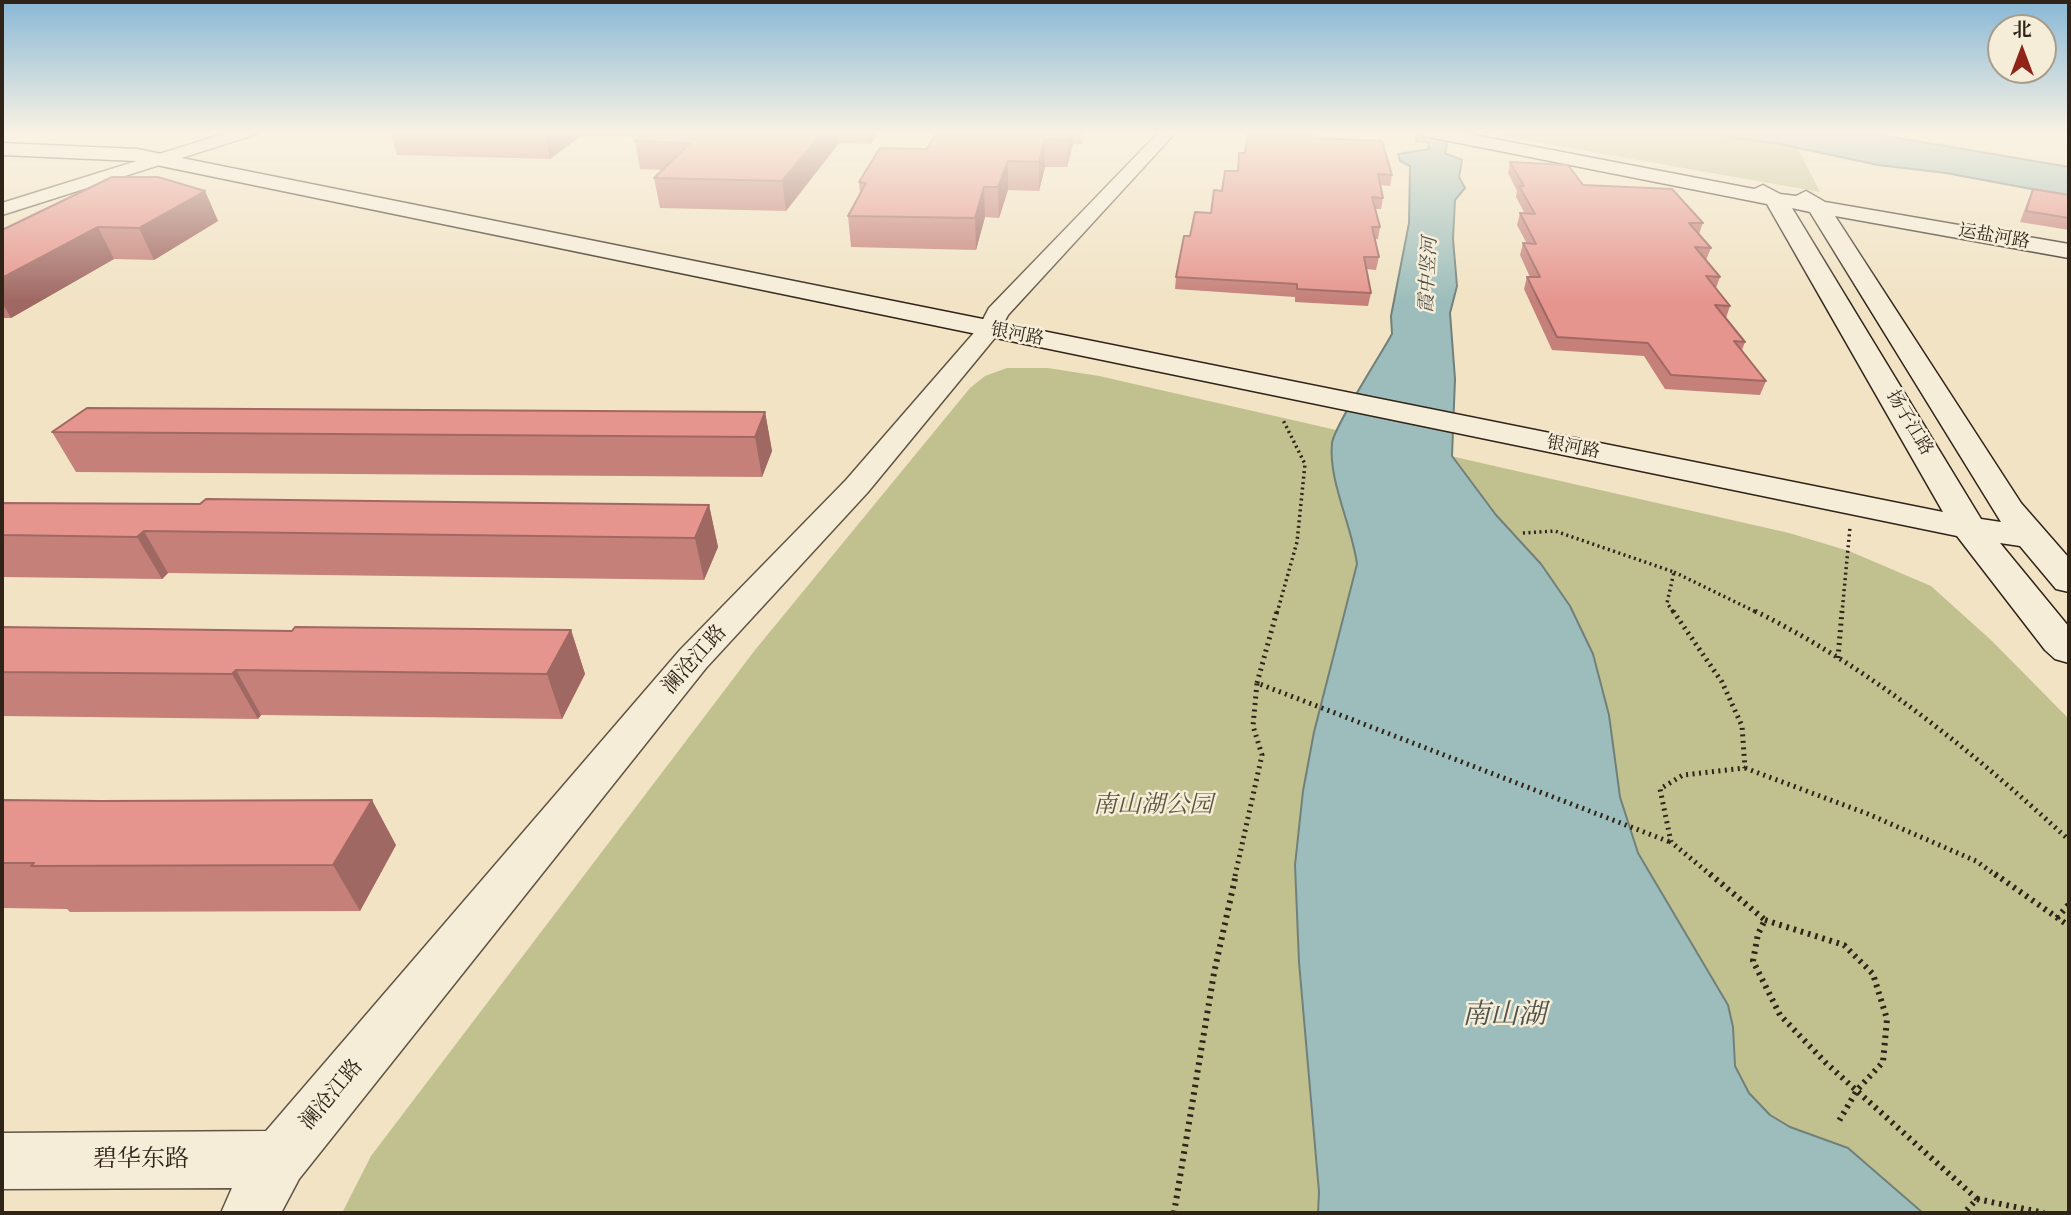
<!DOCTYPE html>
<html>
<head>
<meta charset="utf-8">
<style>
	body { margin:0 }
	#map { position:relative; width:2071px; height:1215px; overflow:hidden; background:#f1e3c4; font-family:"IM FELL French Canon","Noto Serif SC",serif }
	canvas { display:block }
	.frame { position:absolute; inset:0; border:4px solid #302419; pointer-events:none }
	.north { position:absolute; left:1987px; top:14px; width:70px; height:70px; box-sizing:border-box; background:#f6edd9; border:2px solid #a79d8c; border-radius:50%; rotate:0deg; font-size:19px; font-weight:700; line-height:28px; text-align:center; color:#302419 }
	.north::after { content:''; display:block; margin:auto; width:24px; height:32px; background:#8f2418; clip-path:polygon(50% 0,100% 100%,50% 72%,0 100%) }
</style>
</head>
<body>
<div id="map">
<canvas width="2071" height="1215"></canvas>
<div class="frame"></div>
<div class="north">北</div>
</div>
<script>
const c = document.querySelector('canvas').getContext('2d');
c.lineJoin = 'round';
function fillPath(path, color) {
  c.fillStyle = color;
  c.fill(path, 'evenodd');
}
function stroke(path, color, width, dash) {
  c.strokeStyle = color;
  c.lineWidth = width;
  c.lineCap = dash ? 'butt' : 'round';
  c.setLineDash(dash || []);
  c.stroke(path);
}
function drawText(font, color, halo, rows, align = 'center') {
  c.font = font + ' "IM FELL French Canon","Noto Serif SC",serif';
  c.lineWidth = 5;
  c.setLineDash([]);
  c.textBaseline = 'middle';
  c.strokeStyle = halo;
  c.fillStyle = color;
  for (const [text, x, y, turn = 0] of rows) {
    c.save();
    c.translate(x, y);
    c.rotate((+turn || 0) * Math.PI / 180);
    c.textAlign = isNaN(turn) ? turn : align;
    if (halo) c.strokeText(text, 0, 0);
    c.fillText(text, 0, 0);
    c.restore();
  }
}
fillPath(new Path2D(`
	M1474,131H1789L1820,192Z
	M1007,368H1048L1099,376L1789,533L1849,551L1931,586L1992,641L2069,719V1213H342L371,1156L755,650L970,388L985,376Z`), '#c1c190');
const water = new Path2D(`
	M1418,131H1449L1445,153L1462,160L1459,177L1465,188L1455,200L1453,239L1457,286L1450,313L1455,379L1452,456L1496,515L1541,564L1570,606L1593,654L1609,715L1620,797L1638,853L1728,1005L1733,1027L1735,1066L1749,1093L1770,1115L1790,1127L1848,1148L1923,1213H1318L1319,1192L1299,962L1295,865L1303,791L1314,732L1357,564C1352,526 1328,480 1332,443C1334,427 1381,354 1392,334L1391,316L1409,223L1410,166L1400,161L1398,154L1429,149L1428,142L1416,141Z
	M1683,131H1858L2069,167V196L1946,173L1878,165L1775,143Z`);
fillPath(water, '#9cbdbb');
stroke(water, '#71807a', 2);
const tertiary = new Path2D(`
	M233,131H259L257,134L2,215V203Z
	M1160,131H1177L1008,315L998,334L868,492L706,668L299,1179L281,1213H221L232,1188L2,1189V1133L266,1131L680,650L846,480L979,327L989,308Z`);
const secondary = new Path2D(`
	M1415,131H1453L1754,189L1763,185L1780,194L1796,196L1806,191L1825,202L2069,244V258L1835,216L2021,503L2069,558V592L2056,589L2020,546L2000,543L2069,627V663L2055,659L2045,650L1957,536L137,161L2,155V143L137,149L1943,512L1767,204L1424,136ZM1792,208L1810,212L2001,522L1981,519Z`);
stroke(tertiary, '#605444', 3);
stroke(secondary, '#302419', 3);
stroke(new Path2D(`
	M1523,533L1555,531L1674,572L1667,603L1674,613
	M1674,572L1758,613
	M1277,613L1297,542L1305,464L1282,418
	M1842,613L1850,527`), '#302419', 3.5, [2, 3.5]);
stroke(new Path2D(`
	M1673,611L1722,682L1742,726L1745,768L1683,775L1660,789L1671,842L1712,876
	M1755,611C1872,669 1973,752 2069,840
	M1838,658L1842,611
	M1257,683L1277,611
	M1745,768L1868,814L1976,861L1997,876
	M1235,876L1262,755L1253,726L1257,683L1670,842`), '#302419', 5, [2, 4.5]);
stroke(new Path2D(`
	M1710,874L1765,920L1758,934L1753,961L1780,1015L1826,1063L1977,1199L1964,1213
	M1995,874L2069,926
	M2057,918L2069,904
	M1765,920L1844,945L1873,974L1887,1019L1883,1062L1857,1090L1839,1121
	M1977,1199L2044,1213
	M1174,1213L1214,973L1236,874`), '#302419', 6, [2.5, 5]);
fillPath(tertiary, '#f6edd9');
fillPath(secondary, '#f6edd9');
fillPath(new Path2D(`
	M389,131H879L871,144L839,143L786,211L660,208L654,178L663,170L640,169L635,141L640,137L581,136L550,159L397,155Z
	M937,131H1085L1082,144H1073L1067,167H1045L1039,191L1008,190L999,218L985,217L976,250L851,247L848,216L860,193L859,182L927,149Z
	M1316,138L1392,175L1390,186L1380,185L1383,198L1381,209H1375L1380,227L1378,239H1375L1379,257L1376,270L1366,269L1371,293L1368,306L1295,302V297L1175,289L1176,277L1190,236L1211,213L1237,171L1245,153Z
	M1510,162L1703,223L1699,234L1711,248L1706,260L1720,277L1716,288L1730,306L1726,318L1745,342L1742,350L1766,381L1760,395L1665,389L1644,356L1552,350L1524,289L1527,277H1530L1520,255L1523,243L1527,244L1517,225L1520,213L1525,214L1516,197L1517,191L1508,173Z
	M2033,189L2069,195V230L2020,222L2028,200Z
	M205,191L218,221L154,260L114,259L11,318H2V230Z
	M765,412L772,451L762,477L76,472L52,432Z
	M2,503L200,504L709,505L718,547L704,580L168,573L162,579L2,577Z
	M2,627L292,631L571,630L585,674L562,719L261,715L258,719L2,716Z
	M2,800L396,845L360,911L70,912L67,909L2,908Z`), '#c5807a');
fillPath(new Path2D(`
	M544,131H580L581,136L550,159Z
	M824,131H838L839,143L786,211L782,181Z
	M870,131H879L871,144Z
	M1070,131H1073V144L1067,167L1068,140Z
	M1045,139V167L1039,191V162Z
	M1008,161V190L999,218L998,187Z
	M984,187L985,217L976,250L975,218Z
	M205,191L218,221L154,260L139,228Z
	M98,227L114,259L11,318L2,302V278Z
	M765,412L772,451L762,477L755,437Z
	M709,505L718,547L704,580L695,538Z
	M144,531L168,573L162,579L137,537Z
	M571,630L585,674L562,719L547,674Z
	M236,670L261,715L258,719L232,674Z
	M372,800L396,845L360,911L333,865Z`), '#a06863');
const building = new Path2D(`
	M647,131H824L782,181L654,178L690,143L635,141Z
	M937,131H1070L1068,140L1045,139L1039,162L1008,161L998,187H984L975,218L848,216L866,183L859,182L880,148L927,149Z
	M1248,131H1315L1316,138L1382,141L1392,175L1378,174L1383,198L1372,197L1380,227H1372L1379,257H1364L1371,293L1297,289V284L1176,277L1184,236H1190L1195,212L1211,213L1214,190L1222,191L1225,171H1238L1239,153H1245Z
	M1510,162L1568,165L1583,185L1672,189L1703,223H1689L1711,248L1695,247L1720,277L1706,276L1730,306L1715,305L1745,342L1734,341L1766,381L1671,375L1648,343L1557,337L1527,277H1540L1523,243L1536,244L1520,213L1535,214L1519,186H1524Z
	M112,177H158L205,191L139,228L98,227L2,278V230Z
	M2033,189L2069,195V218L2026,211Z
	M87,408L765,412L755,437L52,432Z
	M206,499L709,505L695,538L144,531L137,537L2,535V503L200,504Z
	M2,627L292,631L295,627L571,630L547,674L236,670L232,674L2,672Z
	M2,800L101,801L372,800L333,865L31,866L34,863H2Z`);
fillPath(building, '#e5958e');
stroke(building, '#a06863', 2);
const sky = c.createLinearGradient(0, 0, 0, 301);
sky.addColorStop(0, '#89b8d6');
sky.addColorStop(0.44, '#f9f2e4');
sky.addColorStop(1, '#f9f2e400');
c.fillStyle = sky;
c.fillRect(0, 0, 2071, 301);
drawText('18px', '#302419', '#f6edd9', [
	["运盐河路",1994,237,10],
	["银河路",1017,335,11],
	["扬子江路",1909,423,59],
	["银河路",1573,448,11]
]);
drawText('italic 19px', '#50524a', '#f6edd9', [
	["霞中竖河",1429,275,-87]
]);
drawText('21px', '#302419', '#f6edd9', [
	["澜沧江路",695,660,-48],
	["澜沧江路",332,1095,-50]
]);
drawText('italic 24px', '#5c533d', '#f6edd9', [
	["南山湖公园",1153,806]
]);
drawText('24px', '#302419', '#f6edd9', [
	["碧华东路",141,1160]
]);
drawText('italic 28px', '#50524a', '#f6edd9', [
	["南山湖",1504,1016]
]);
</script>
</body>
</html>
